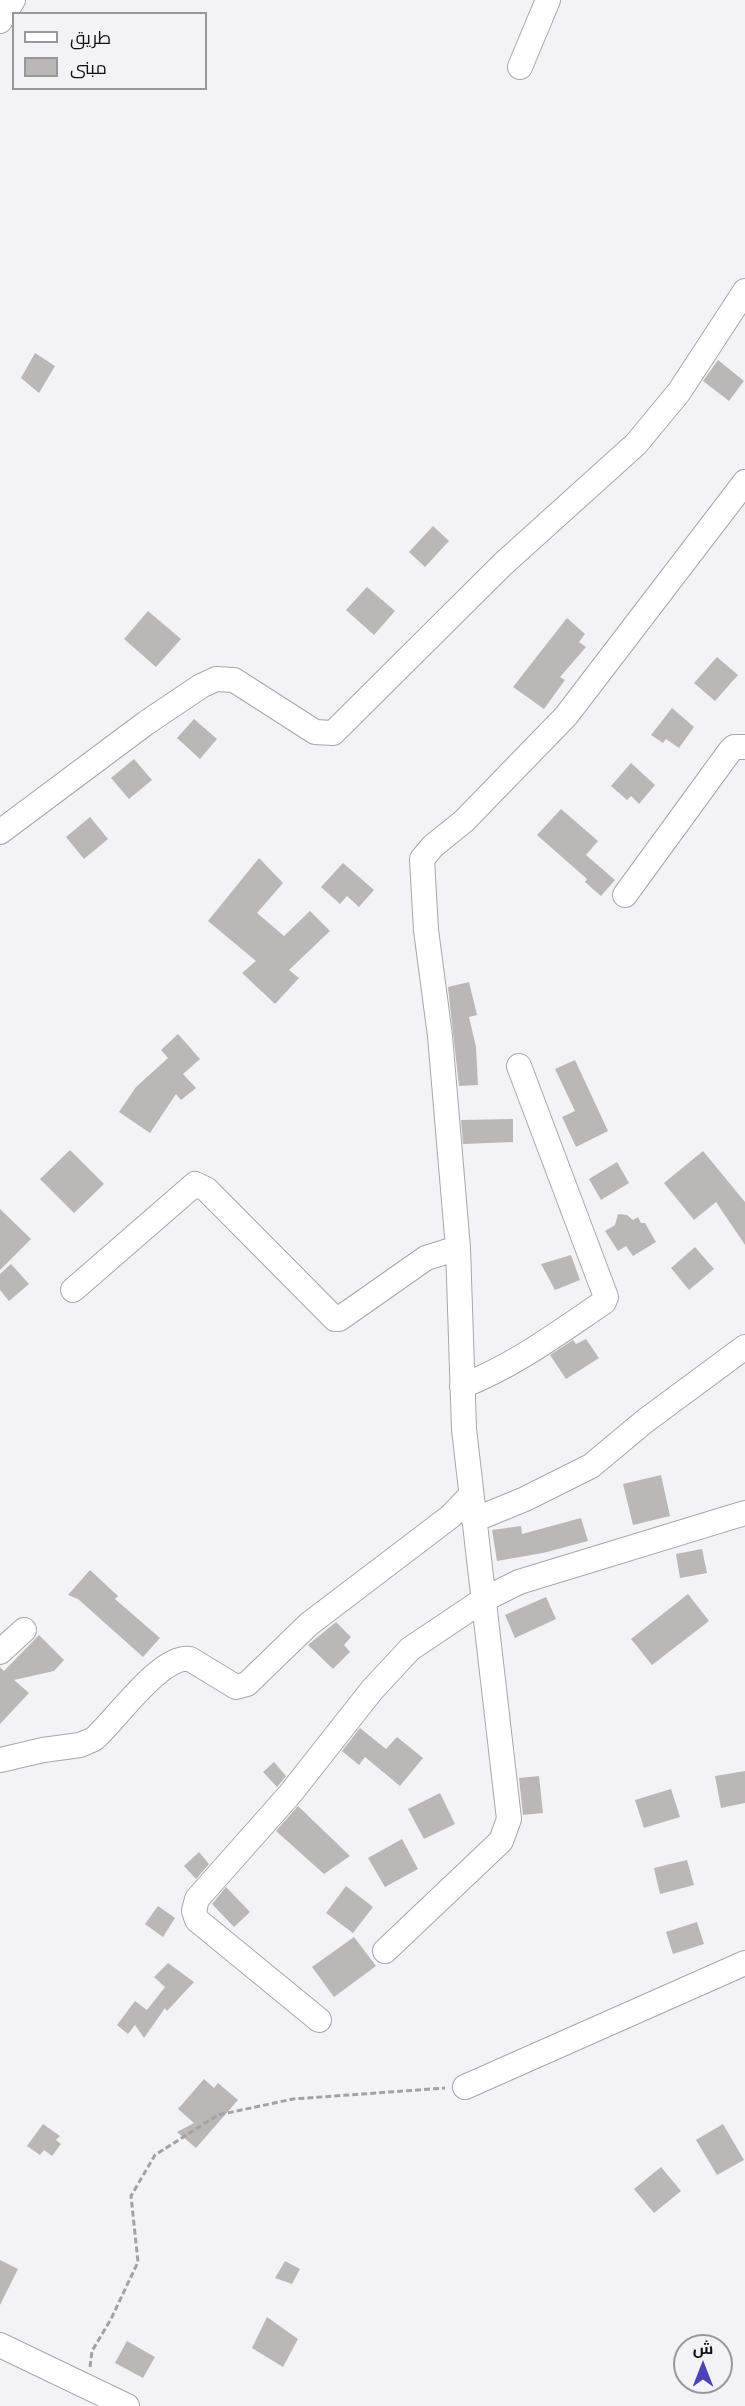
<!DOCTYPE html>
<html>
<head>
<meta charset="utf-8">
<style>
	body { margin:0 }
	#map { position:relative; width:745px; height:2406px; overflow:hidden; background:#f3f3f5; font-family:Lato,Cairo,sans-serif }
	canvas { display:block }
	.legend { position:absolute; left:12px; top:12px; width:195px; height:78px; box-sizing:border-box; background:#f3f3f5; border:2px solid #98989a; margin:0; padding:8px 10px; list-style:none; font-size:18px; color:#101011 }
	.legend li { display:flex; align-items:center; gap:12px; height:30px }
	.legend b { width:30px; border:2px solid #98989a }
	.north { position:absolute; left:673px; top:2334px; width:60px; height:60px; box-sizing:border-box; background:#f3f3f5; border:2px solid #98989a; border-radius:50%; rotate:0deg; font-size:16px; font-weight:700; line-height:24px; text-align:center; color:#101011 }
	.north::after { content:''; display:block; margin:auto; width:21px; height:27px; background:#4e42b9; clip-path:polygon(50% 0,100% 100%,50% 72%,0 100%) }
</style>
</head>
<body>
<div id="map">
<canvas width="745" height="2406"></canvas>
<ul class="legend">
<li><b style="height:8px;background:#fff"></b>طريق</li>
<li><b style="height:16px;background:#b9b8b7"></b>مبنى</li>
</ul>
<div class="north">ش</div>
</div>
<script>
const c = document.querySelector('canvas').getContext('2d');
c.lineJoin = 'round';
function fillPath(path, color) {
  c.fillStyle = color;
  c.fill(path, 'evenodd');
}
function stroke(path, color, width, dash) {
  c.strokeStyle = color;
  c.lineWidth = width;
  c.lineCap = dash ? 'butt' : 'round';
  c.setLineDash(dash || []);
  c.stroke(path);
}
fillPath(new Path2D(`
	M35,353L55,366L39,393L21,378Z
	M718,360L744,381L729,401L703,381Z
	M433,526L449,541L425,567L409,552Z
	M367,587L395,611L374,635L346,610Z
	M148,611L181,639L156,667L124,639Z
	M567,618L585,634L579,642L586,647L560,677L565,680L544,709L513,687Z
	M717,657L738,675L715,701L694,683Z
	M672,708L694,727L679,748L666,739L663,743L651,735Z
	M194,719L217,739L200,759L177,738Z
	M134,759L152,780L129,799L111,778Z
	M631,763L655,785L639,804L631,796L627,800L611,786Z
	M561,809L598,841L586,855L615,880L601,896L585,882L587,879L537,835Z
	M90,817L108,839L84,859L66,837Z
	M259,858L283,883L257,913L284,936L310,911L330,931L289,970L299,978L275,1004L242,973L256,961L208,921Z
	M343,863L374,890L359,907L347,896L340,904L321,887Z
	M469,982L477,1015L469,1017L476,1047L478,1085L459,1086L448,987Z
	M178,1034L200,1059L183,1074L196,1088L181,1100L176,1094L150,1133L119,1112L136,1087L168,1058L161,1050Z
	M575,1060L608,1131L576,1147L562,1117L575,1111L555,1069Z
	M513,1119V1142L463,1144L461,1120Z
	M70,1150L104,1184L74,1213L40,1179Z
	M703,1151L745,1202V1245L716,1202L694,1220L664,1183Z
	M617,1162L629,1183L601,1200L589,1179Z
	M0,1209L31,1239L0,1270Z
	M618,1214L627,1215L633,1220L638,1217L641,1223H645L656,1242L633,1256L626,1246L618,1251L605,1231L615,1225Z
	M695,1247L714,1269L689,1290L671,1268Z
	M571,1255L580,1280L555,1290L541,1264Z
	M11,1264L29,1284L9,1301L0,1290V1274Z
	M586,1339L599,1358L566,1379L550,1355L573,1340L576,1344Z
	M661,1475L670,1516L633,1525L623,1484Z
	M581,1518L588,1541L543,1553L497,1561L492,1530L521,1526L522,1534Z
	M702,1549L707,1573L680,1578L676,1554Z
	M90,1570L118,1596L115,1599L160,1638L143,1657L78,1599L68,1595Z
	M688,1594L709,1621L652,1665L631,1639Z
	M546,1597L556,1619L515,1638L505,1615Z
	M336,1622L351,1637L344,1645L350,1652L333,1669L308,1645Z
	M39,1635L64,1660L54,1671L14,1680L29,1693L0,1724V1667L4,1671Z
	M360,1728L386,1749L397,1737L423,1758L400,1786L365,1757L359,1765L342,1751Z
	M274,1762L286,1776L277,1787L263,1772Z
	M745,1771V1803L721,1808L715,1776Z
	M539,1776L543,1813L523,1815L519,1778Z
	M671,1789L680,1817L644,1828L635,1800Z
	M440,1793L455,1824L424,1839L408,1809Z
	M298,1806L350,1856L324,1874L276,1831Z
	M402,1839L418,1869L385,1887L368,1858Z
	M199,1852L209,1864L196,1879L184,1866Z
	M687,1860L694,1885L660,1894L654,1868Z
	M346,1886L373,1907L353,1933L326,1913Z
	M226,1887L250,1912L234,1927L212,1904Z
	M158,1906L175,1918L163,1937L145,1924Z
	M697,1922L704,1944L673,1954L666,1932Z
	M354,1937L376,1966L334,1997L312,1967Z
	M168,1963L194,1982L167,2011L165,2008L144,2038L135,2025L128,2034L117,2025L135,2001L147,2010L165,1987L154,1977Z
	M204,2079L214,2088L218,2083L238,2100L196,2148L177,2132L194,2123L178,2109Z
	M43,2124L60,2136L56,2140L61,2144L52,2156L44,2150L40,2155L27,2146Z
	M723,2124L744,2160L717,2175L696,2140Z
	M661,2167L681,2191L654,2213L634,2189Z
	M0,2260L18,2269L0,2305Z
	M285,2261L300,2269L292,2284L275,2278Z
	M267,2317L298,2339L283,2367L252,2348Z
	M127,2341L155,2357L143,2378L115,2363Z`), '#b9b8b7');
const minor = new Path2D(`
	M0,21L13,0
	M520,67L548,0
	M0,832L146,723L201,686L216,679L234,680L315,732L333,733L503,564L636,444L679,392L745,291
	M625,895L730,751L734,747H745
	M73,1290L195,1184L206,1189L335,1319H339L426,1258L458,1248
	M462,1386C514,1366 558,1333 604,1302L606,1297L519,1066
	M474,1520L525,1499L591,1466L645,1421L745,1347
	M0,1652L24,1630
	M0,1760L43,1750L80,1745L94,1739C116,1720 161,1654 190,1659L236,1687L247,1684L309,1624L451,1516L471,1495
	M385,1951L501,1841L509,1819L464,1429L458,1248L440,1036L426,930L422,859L433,846L464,821L566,716L745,482
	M319,2020L197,1920L194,1911L197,1899L290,1794L372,1690L410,1649L483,1600L519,1582L745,1513
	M465,2087L745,1963
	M0,2345L127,2406`);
stroke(minor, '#a6a7a8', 26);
stroke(new Path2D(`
	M90,2367L92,2351L111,2319L138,2262L131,2196L155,2155L218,2115L293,2099L445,2088`), '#a2a2a4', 3, [6, 3]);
stroke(minor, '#fff', 24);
</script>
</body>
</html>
